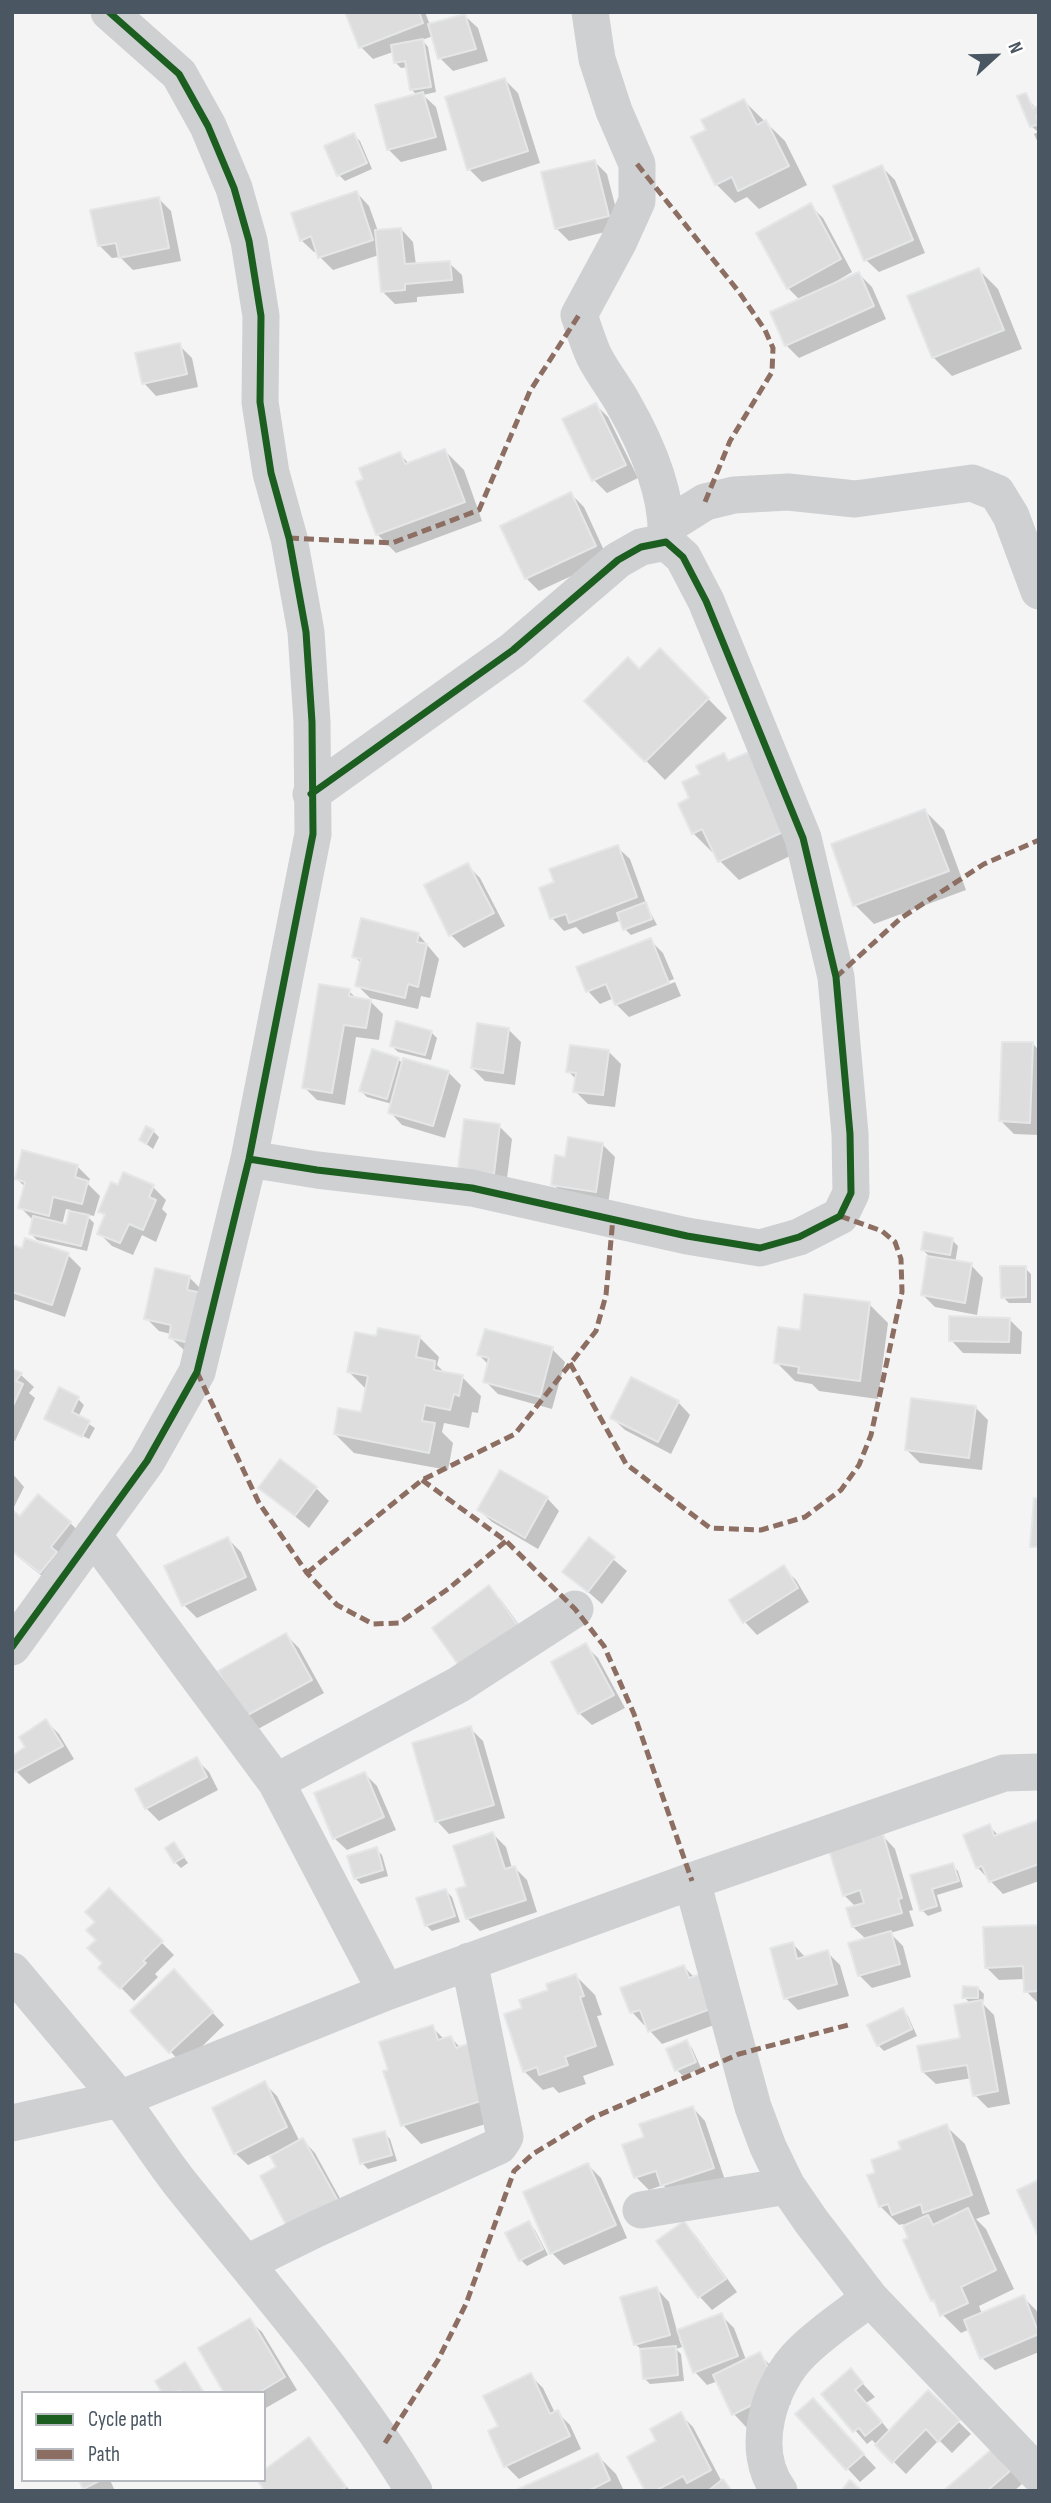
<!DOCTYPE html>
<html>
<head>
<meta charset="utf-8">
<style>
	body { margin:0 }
	#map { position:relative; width:1051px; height:2503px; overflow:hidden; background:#f4f4f4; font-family:"Sofia Sans Condensed",sans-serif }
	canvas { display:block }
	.frame { position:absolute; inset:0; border:14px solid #4a5661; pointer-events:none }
	.legend { position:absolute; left:21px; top:2391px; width:245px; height:91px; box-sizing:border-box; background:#fff; border:2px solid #b7bbc0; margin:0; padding:9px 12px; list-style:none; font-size:21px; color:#4a5661 }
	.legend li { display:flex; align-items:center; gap:14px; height:35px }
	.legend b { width:35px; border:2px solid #b7bbc0 }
	.north { position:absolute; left:960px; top:21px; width:70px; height:70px; -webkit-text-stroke:5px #fff; paint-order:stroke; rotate:68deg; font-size:19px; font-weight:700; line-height:28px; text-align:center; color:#4a5661 }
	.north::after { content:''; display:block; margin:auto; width:24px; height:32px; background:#4a5661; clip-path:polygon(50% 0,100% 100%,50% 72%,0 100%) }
</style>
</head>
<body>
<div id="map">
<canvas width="1051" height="2503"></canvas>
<div class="frame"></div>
<ul class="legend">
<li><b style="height:9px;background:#1b5e20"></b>Cycle path</li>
<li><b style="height:9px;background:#8d6e63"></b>Path</li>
</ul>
<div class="north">N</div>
</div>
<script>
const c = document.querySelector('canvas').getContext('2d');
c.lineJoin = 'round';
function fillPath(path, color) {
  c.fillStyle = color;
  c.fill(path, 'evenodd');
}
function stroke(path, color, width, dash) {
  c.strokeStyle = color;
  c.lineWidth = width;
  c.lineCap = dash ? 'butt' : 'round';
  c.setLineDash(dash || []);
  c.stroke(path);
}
fillPath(new Path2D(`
	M347,12H425L430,25L465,16L478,28L488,61L453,71L440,58L433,36L422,40L428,47L436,92L423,95L436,107L447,150L401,162L388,149L418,96L412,90L408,67L401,68L395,62L393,52L373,59L361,47Z
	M505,80L518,93L540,163L482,182L469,169Z
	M1026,95L1036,109L1039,108V145L1034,134L1038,132L1031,126Z
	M744,101L785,141L807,185L759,209L747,197L735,203L716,184L708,131Z
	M354,135L360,141L372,169L345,181L339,175Z
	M595,162L607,174L621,228L569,241L556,228Z
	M882,167L895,180L925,253L879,272L866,260Z
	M357,193L369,206L378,231L401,229L413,242L416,265L449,263L462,275L464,293L417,297V302L395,304L382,291L379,255L333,270L320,257L318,251L314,252L301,240Z
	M159,199L171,211L181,261L133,270L120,257L112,258L99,245Z
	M810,205L823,218L852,272L835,282L836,284L859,274L872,287L886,319L799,358L786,345L800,300L788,288Z
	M979,270L998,289L1022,349L952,376L933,357Z
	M179,345L192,358L198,387L156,396L144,383Z
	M596,405L608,417L638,478L607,493L594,480Z
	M445,451L464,470L482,521L396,553L377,534L400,454L409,464Z
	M571,494L584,507L608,559L539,591L526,578L502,526Z
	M660,650L727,718L665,780L587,701L640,671Z
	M724,755L803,850L739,880L720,861L715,851L712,852L693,833L692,799L702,775Z
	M925,811L944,830L966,890L874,924L855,905Z
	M617,847L630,859L647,906L657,925L631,935L625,929L622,920L583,934L576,927L564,931L552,918L556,884Z
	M467,865L480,878L505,926L464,948L451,935Z
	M418,934L439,959L430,998L421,996L418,1009L370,998L357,985L362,964L354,956Z
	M650,940L663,953L674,979L620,1001V1004L675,982L681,996L629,1017L616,1004L614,998L600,1004L588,991Z
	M349,991L357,999L370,1001L383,1014L379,1040L356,1037L345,1105L317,1100L304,1087Z
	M509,1030L521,1042L515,1085L485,1081L472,1068Z
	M431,1032L437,1038L431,1060L398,1052L392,1046Z
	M1033,1044L1039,1050V1135L1014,1134L1001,1121Z
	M608,1051L621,1064L615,1107L588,1104L575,1091L577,1080L568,1071Z
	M398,1059L403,1064L448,1072L461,1085L445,1138L402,1125L390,1112L392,1104L367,1097L361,1091Z
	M499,1126L512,1139L506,1186L473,1181Z
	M153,1131L159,1137L153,1149L141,1140Z
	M602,1144L615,1157L608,1204L566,1197L553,1184L566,1159Z
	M77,1166L90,1179L88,1184L100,1196L94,1216L85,1214L94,1223L87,1251L37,1240L31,1234L34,1221L20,1207L25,1187L17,1179ZM66,1209L71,1210L67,1226L62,1225Z
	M119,1187H153L166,1200L162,1209L167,1214L156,1242L142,1235L133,1255L112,1246L99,1233L106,1217L100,1211Z
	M952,1240L958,1246L955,1263L971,1265L983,1278L977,1315L935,1307L923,1295L929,1256L923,1250Z
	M12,1247L68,1255L81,1268L65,1317L12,1299Z
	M1025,1268L1031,1274V1303H1009L1003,1297Z
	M189,1277L202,1290L184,1350L171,1338V1334L159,1331L146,1318Z
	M869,1304L888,1323L878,1399L819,1391L812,1384L795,1381L776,1362Z
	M1009,1319L1022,1332L1021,1354L963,1353L951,1340Z
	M377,1338H420L439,1357L437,1365L446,1374L462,1377L481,1396L478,1413L472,1412L469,1428L444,1423L442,1432L453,1443L448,1470L354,1453L335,1434L362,1414L367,1390L349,1372Z
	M552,1349L565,1362L552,1409L498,1394L485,1381L489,1365L479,1355Z
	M12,1370L21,1375L34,1387L29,1393L35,1398L15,1441L12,1440Z
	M59,1389L78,1399L84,1405L78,1417L95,1428L89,1439L51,1420V1423L46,1418Z
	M678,1402L690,1415L671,1454L625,1430L612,1418Z
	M975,1407L988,1420L982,1470L920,1463L907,1450Z
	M281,1462L316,1488L329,1501L309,1528L261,1488Z
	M12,1473L24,1487L12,1511Z
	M547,1498L559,1511L538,1549L492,1522L479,1510Z
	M12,1512L21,1519L70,1523L83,1535L53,1585L12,1552Z
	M228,1539L241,1552L257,1590L197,1618L184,1605L167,1567Z
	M589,1539L627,1571L602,1604L564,1571Z
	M783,1568L796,1580L809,1602L757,1635L745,1622Z
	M488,1587L501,1600L531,1641L434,1628Z
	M286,1635L299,1648L324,1693L258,1729L246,1716Z
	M586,1646L598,1658L625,1708L592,1725L579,1713Z
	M46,1721L59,1734L74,1759L29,1784L16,1771L28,1748Z
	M470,1728L483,1741L505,1818L449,1834L437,1821Z
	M196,1759L209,1772L218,1790L159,1821L146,1808Z
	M365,1774L377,1786L396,1830L347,1850L334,1838Z
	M1039,1822V1881L1003,1894L977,1867L989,1826L999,1836Z
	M493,1834L506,1847L512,1868H515L527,1880L537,1912L480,1931L467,1918L468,1887Z
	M883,1836L895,1849L913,1910L909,1911L914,1926L890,1933L903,1946L911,1977L872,1988L859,1975L867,1940L853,1927L856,1907L844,1895Z
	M174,1844L188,1863L181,1868L175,1862Z
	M376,1849L382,1855L388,1876L361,1884L355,1878Z
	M952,1865L958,1871L963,1887L937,1895L942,1911L928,1916L922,1910L912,1876Z
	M109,1890L174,1955L155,1974L158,1977L134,2001L101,1967L105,1963L98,1940L97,1922Z
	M446,1891L452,1897L460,1922L432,1931L426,1925Z
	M1039,1927V2004L1026,1991L1025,1979L999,1980L986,1967Z
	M793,1944L805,1957L827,1952L840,1965L849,1996L798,2010L786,1998Z
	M684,1967L695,1978L725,2021L662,2044L650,2031L647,2024L644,2025L632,2012Z
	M576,1976L595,1995L602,2015L597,2016L614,2065L583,2076L586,2084L559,2093L553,2087L543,2090L524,2071V2009Z
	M186,1984L224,2025L183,2065L133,2011Z
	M978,1988L984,1994L983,2004L994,2015L1010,2104L988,2108L975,2095L972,2078L936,2084L923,2072L962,2040L971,2004L964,1997Z
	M902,2010L908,2016L917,2036L884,2051L878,2045Z
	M432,2027L445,2040L451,2038L461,2048L505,2118L421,2144L403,2125Z
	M686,2042L692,2048L701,2068L683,2076L677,2070Z
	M264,2083L277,2096L300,2142L303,2140L315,2153L353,2222L278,2168L271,2154L248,2165L235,2153Z
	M693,2108L705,2121L725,2180L675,2198L663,2185L649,2190L636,2177Z
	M946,2126L965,2144L990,2214L976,2219L986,2229L1014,2289L979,2306L982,2314L1023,2297L1036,2310L1039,2316V2352L995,2370L982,2358L970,2329L961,2333L942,2314L932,2300L906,2227L903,2224L899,2225L880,2206L878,2174L903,2150Z
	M384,2133L390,2139L397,2161L368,2169L362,2163Z
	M588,2165L601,2178L627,2238L564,2265L552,2253Z
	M684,2223L696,2236L737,2292L712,2310L700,2297L659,2241Z
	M529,2224L535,2230L548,2255L527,2266L521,2260Z
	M657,2289L669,2302L677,2331L721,2315L734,2328L746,2360L759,2354L772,2367L791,2404L746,2427L734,2414L718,2381L707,2385L695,2372L682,2338L679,2339L682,2347L676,2349L681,2354L684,2381L650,2384L644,2378L642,2350L635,2344Z
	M249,2320L262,2332L297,2390L264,2409V2393H226Z
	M185,2364L205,2393H164L157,2381Z
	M851,2371L875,2397L866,2403L890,2432L928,2392L971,2434L952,2453L939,2440L906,2474L872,2440L867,2444L824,2394Z
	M530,2375L543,2388L555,2413L557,2412L570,2425L581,2449L519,2479L506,2466L501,2427Z
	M825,2413L876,2468L860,2482L797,2414Z
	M680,2414L693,2427L722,2482L732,2491H697L695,2489L691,2491H647Z
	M309,2439L321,2452L350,2491H267L264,2480Z
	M597,2455L616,2474L624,2491H519Z
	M1005,2464L1022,2484L1014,2491H946Z
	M81,2480H110L115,2491H87Z`), '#0003');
const building = new Path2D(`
	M345,12H419L423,23L359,48Z
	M465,14L476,49L438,59L428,24Z
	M423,39L431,87L410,90L405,61L394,63L391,45Z
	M505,78L528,151L467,170L445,97Z
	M423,92L436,137L387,150L375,105Z
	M1026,93L1033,108L1039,106V115L1036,116L1039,124L1030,127L1017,96Z
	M744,99L757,125L766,120L789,166L738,191L732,177L715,185L691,137L706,130L701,120Z
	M354,133L367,163L337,176L324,146Z
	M595,160L609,216L555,229L541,172Z
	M882,165L913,240L864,261L833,186Z
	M357,191L373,240L318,258L311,236L300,241L291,213Z
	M159,197L169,248L119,258L116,243L98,246L90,210Z
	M811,203L841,259L787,289L756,233Z
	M401,228L405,264L450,261L452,280L405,284V290L381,292L375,230Z
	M979,268L1004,330L932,358L907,296Z
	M859,272L874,306L785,346L770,312Z
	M180,343L187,374L142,384L135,353Z
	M596,403L626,465L592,481L562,419Z
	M445,449L465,502L376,535L356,482L363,479L359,468L400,452L405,464Z
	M571,492L596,546L525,579L500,526Z
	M660,648L709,698L645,762L584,701L628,657L639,669Z
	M749,752L785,831L718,862L702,829L692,834L678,804L689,798L682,782L700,774L696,766L724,753L728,761Z
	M925,809L949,871L853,906L831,844Z
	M618,845L637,897L569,923L566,914L550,919L539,888L554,882L549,869Z
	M468,863L494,913L449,936L424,885Z
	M646,902L652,919L623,930L617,913Z
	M361,918L419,933L417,942L427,944L418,987L408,984L405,998L355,986L361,959L352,957Z
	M651,938L669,983L615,1005L606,984L586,992L576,967Z
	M319,984L350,989L349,996L371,1000L366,1028L344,1025L332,1093L302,1088Z
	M396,1021L432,1031L425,1055L390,1046Z
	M477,1023L509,1028L503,1073L471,1068Z
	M1002,1042H1033L1030,1123L999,1121Z
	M570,1045L609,1050L603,1095L573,1092L576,1073L566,1072Z
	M372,1049L399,1058L387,1099L359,1091Z
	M403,1058L449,1071L433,1126L388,1113Z
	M464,1119L500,1124L494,1174L458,1169Z
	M146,1126L154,1130L146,1144L139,1140Z
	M568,1137L603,1143L596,1192L551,1185L555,1155L565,1157Z
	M22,1150L78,1165L75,1177L88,1181L82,1204L53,1197L49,1216L18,1208L25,1182L15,1179Z
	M123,1172L154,1185L149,1197L156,1200L143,1230L129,1224L120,1243L97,1234L105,1214L98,1212L111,1182L118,1185Z
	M69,1211L89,1215L81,1246L29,1234L33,1216L66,1224Z
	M924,1232L953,1238L950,1255L921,1250Z
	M25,1238L69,1253L52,1305L12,1292V1245L22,1248Z
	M927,1256L972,1263L965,1303L921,1295Z
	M1000,1266H1026V1297L1001,1298Z
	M155,1268L190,1276L187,1290L203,1293L193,1344L169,1338L171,1325L144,1319Z
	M804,1294L870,1302L860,1381L798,1373L799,1367L774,1363L778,1327L800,1330Z
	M949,1316L1010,1318L1009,1342L949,1341Z
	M378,1328L420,1336L416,1357L435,1361L434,1370L463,1375L459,1396L454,1394L450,1410L425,1405L422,1421L435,1423L429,1453L334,1434L338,1408L361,1412L368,1376L347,1372L355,1332L376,1336Z
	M485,1329L553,1347L540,1397L483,1382L489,1358L477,1355Z
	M12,1369L22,1373L16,1381L23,1384L12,1408Z
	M631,1377L679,1401L658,1442L610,1418Z
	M59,1387L79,1397L72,1412L90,1421L82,1437L44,1419Z
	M911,1398L976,1406L969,1458L905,1450Z
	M280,1459L317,1487L295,1516L258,1488Z
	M500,1470L548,1497L525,1538L477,1510Z
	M38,1494L71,1522L51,1547L57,1552L40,1573L12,1551V1510L20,1516Z
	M1034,1498L1039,1499V1547H1030Z
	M228,1537L246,1577L182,1606L164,1566Z
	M589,1537L615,1557L588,1592L562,1572Z
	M784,1565L798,1588L743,1623L729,1600Z
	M489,1585L519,1627L462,1670L432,1628Z
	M286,1633L312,1680L244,1717L218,1671Z
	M586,1643L614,1695L578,1714L551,1662Z
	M46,1719L63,1746L15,1772L12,1768V1756L25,1747L19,1737Z
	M471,1726L494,1805L435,1822L412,1743Z
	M197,1757L207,1777L145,1809L135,1789Z
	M365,1772L384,1817L333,1839L314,1793Z
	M1039,1820V1864L989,1882L982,1866L976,1868L963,1835L990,1824L994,1836Z
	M493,1832L505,1869L515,1866L526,1900L466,1919L456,1889L466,1886L453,1846Z
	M883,1834L902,1898L898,1899L902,1913L852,1927L846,1908L864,1903L860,1890L843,1896L829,1850Z
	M174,1842L184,1857L174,1863L165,1848Z
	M377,1847L383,1870L354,1879L347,1856Z
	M953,1863L959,1881L932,1889L937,1906L920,1911L910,1875Z
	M109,1888L163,1941L143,1961L146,1963L120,1989L98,1968L102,1963L87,1948L96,1940L86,1930L95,1922L85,1912Z
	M446,1889L455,1916L425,1926L416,1898Z
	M1039,1925V1991L1024,1992L1023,1966L985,1968L983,1927Z
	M891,1931L900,1964L858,1976L848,1943Z
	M793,1942L797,1959L828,1950L837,1984L784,1999L770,1948Z
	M684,1965L689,1978L701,1974L713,2008L648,2032L640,2010L630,2013L620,1988Z
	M174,1969L213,2012L169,2053L130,2011Z
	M576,1974L584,1996L580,1997L596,2046L565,2057L568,2065L539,2075L537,2067L523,2072L504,2014L522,2008L519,2000L548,1990L546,1984Z
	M963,1986L978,1987V1998H962Z
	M982,2000L998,2091L973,2096L967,2065L922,2072L917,2046L960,2038L954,2005Z
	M903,2008L912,2029L877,2046L867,2025Z
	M433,2025L438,2040L451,2036L456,2048L470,2043L487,2099L401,2126L383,2071L388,2070L379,2042Z
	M687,2040L696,2062L675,2071L666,2049Z
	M265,2081L287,2127L234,2154L212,2108Z
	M693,2106L714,2168L661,2186L656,2171L634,2178L622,2145L644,2137L639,2124Z
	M947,2124L972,2195L923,2213L921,2204L892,2215L888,2204L879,2207L867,2175L875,2173L871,2160L901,2149L898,2142Z
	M385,2131L392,2155L360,2164L353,2139Z
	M303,2138L342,2208L292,2236L260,2176L276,2167L270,2156Z
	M588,2163L616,2225L550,2254L523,2192Z
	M1039,2180V2238L1017,2190Z
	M968,2208L996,2270L961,2287L968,2303L940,2316L934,2300L931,2301L903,2240L908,2238L903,2226L928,2215L933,2225Z
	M529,2221L543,2249L519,2261L505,2233Z
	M684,2221L726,2279L698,2298L656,2241Z
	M657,2287L670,2335L634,2345L620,2297Z
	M1024,2295L1039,2334L980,2359L964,2320Z
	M722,2313L738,2356L693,2373L677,2330Z
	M250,2318L285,2377L258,2393H224L198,2348Z
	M676,2346L678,2375L643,2379L640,2349Z
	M760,2352L780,2391L732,2415L713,2375Z
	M185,2362L203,2391L199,2393H181L180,2391L162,2393L155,2381Z
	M851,2368L863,2383L855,2390L882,2422L865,2436L859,2428L853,2432L821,2394Z
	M531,2373L550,2414L558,2410L570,2436L504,2467L488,2431L498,2426L483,2396Z
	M928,2390L960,2420L938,2442L926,2429L892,2463L875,2445Z
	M813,2398L864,2454L846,2470L795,2414Z
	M681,2412L711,2470L687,2483L683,2476L655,2491H645L627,2457L656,2441L650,2429Z
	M309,2437L346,2487L341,2491H265L257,2480H264V2470Z
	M992,2449L1010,2471L987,2491H943Z
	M598,2453L610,2480L588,2491H514Z
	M723,2479L732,2491H708Z
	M79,2480H101L83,2489Z
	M850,2480L862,2491H841Z`);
fillPath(building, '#ddddde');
stroke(building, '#e5e6e7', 2);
stroke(new Path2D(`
	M590,12L597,59L614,111L637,164V201L618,243L579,315C584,329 588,343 594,356C602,372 614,387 623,403C646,443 669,494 666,542
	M667,526L705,502L734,495L788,492L855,499L972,483L997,493L1011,516L1039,591
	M249,1159L317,1170L472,1188L687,1236L760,1248L799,1237L840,1216L851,1193L850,1134L836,977L803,838L706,601L683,557L666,542L641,547L618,560L513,650L311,794
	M93,1535L276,1782L386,1992
	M12,1647L147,1461L197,1372L249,1159L313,834L312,722L306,632L289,538L271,473L260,402L261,316L249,241L234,188L208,126L179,74L109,12
	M276,1782L458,1685L575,1609
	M692,1881L753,2107L768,2147L787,2186L811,2221L870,2298L1039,2475
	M12,1971C47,2013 83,2055 118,2097C140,2125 158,2155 180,2183C260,2283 347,2380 414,2491
	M12,2123L120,2099L386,1992L692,1881L1004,1773L1039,1772
	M641,2210L787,2186
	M247,2263L314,2230L499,2146L505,2137L469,1961
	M779,2491C749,2451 768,2385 802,2352C822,2332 848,2315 870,2298`), '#ced0d2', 37);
stroke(new Path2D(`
	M637,164L739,292L765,330L773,348L772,372L730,441L705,502
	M289,538L392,543L479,510L530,391L579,315
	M836,977L901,918L984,864L1039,840
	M570,1363L626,1464L710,1528L761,1530L805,1517L841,1490L859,1465L871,1435L902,1292L901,1259L895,1242L882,1231L840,1216
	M197,1372L259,1503L307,1573L337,1605L373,1624L399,1623L448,1589L506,1541
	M422,1480L506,1541L575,1609L604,1646L634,1714L692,1881
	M307,1573L422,1480L515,1434L596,1331L606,1295L613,1218
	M385,2443L438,2360L466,2304L514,2171L533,2154L592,2118L739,2054L852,2024`), '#8d6e63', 5, [10, 5]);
stroke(new Path2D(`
	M249,1159L317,1170L472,1188L687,1236L760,1248L799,1237L840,1216L851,1193L850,1134L836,977L803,838L706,601L683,557L666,542L641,547L618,560L513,650L311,794
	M12,1647L147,1461L197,1372L249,1159L313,834L312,722L306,632L289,538L271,473L260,402L261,316L249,241L234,188L208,126L179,74L109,12`), '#1b5e20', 7);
</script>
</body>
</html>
